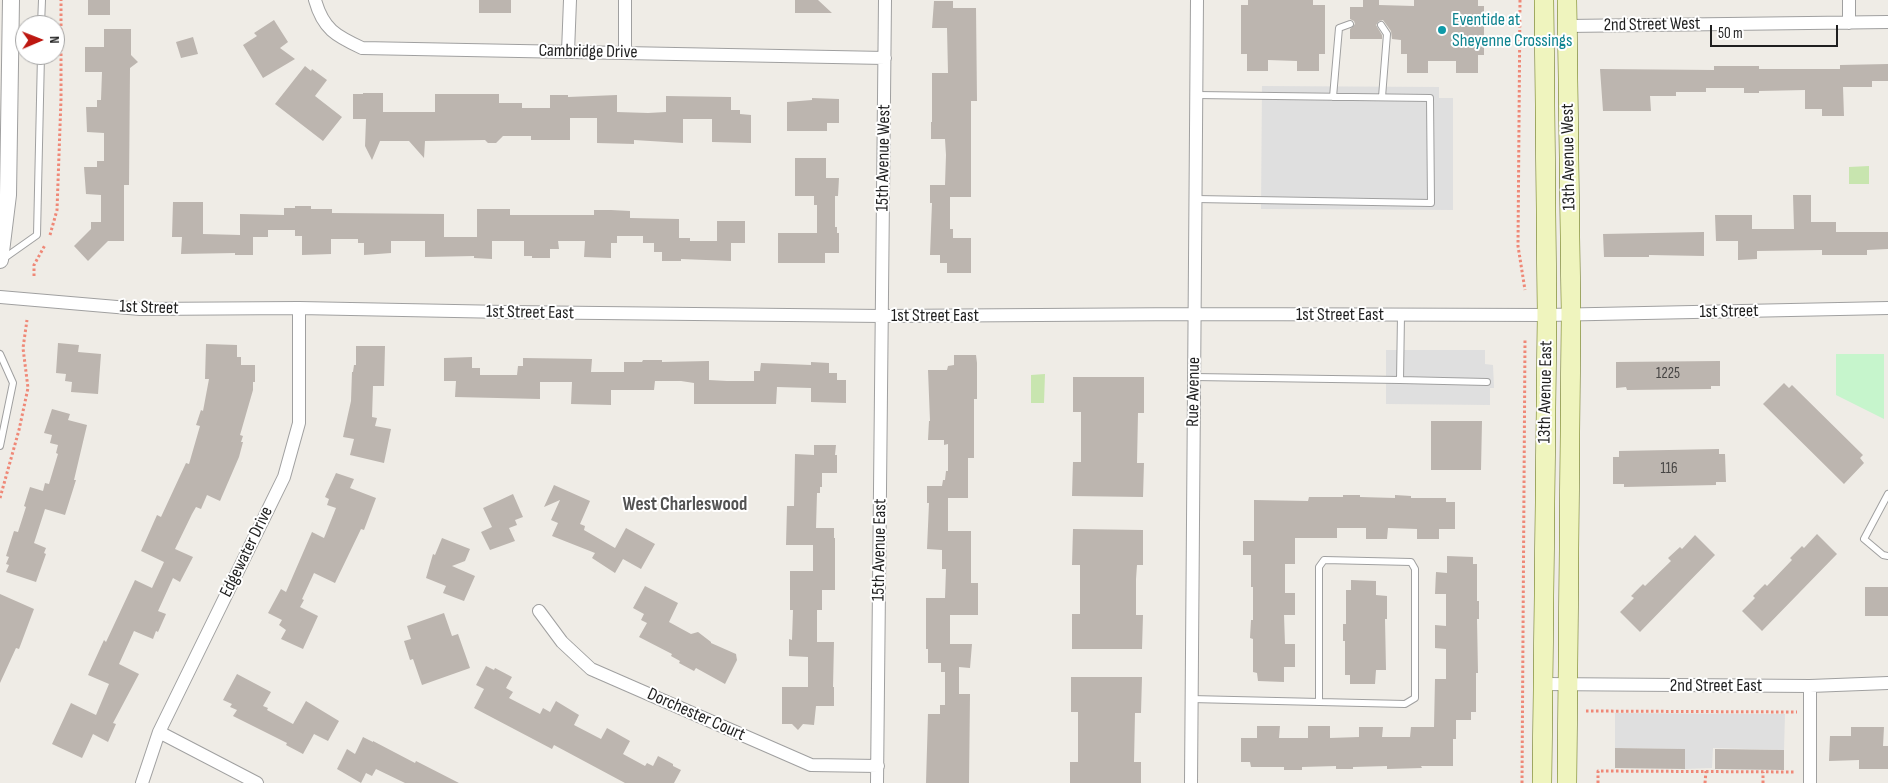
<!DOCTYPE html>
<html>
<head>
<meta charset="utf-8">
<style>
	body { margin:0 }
	#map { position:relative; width:1888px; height:783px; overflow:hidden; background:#efece6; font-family:"Sofia Sans Condensed",sans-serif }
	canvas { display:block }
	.north { position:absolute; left:15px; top:15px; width:50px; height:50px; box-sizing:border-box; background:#fff; border:1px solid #a5a5a5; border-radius:50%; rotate:89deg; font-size:14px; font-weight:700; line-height:20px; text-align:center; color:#1f1f1f }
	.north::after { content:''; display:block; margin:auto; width:18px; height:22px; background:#bd1710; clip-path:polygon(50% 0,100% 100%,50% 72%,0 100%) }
	.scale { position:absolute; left:1710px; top:25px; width:128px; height:22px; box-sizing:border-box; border:2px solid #1f1f1f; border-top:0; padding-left:6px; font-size:15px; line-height:18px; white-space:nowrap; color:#1f1f1f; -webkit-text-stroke:4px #fff; paint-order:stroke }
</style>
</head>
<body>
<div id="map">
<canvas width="1888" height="783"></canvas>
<div class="north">N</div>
<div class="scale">50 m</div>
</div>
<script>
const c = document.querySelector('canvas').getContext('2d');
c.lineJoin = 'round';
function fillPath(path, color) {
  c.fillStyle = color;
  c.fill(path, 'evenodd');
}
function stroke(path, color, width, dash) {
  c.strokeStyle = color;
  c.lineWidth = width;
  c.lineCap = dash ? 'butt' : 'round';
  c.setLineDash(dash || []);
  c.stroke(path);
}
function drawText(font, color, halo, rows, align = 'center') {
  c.font = font + ' "Sofia Sans Condensed",sans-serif';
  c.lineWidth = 4;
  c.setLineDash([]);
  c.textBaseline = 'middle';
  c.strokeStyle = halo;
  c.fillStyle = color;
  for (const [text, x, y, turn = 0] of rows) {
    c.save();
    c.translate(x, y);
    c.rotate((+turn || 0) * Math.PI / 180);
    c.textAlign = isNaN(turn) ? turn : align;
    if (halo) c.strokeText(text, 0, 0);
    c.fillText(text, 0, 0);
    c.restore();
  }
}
fillPath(new Path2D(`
	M1869,166V184H1849V167Z
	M1045,374L1044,403H1031V375Z`), '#c8e5af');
fillPath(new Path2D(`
	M1836,354H1884V419L1836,395Z`), '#c6f5cc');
fillPath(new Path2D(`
	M1262,86L1439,87V98H1453V210L1261,209Z
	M1386,350H1485V364L1493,365L1494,388H1490V405L1386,404Z
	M1615,713L1785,714L1784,750L1713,748L1712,768L1685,769V749L1615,748Z`), '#dfdfdf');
fillPath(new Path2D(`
	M88,0H110V15H88Z
	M479,0H511V13H479Z
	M795,0H818L832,13H795Z
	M1248,0H1313V5H1325V54H1319V71H1297V61L1268,60V71H1247V54H1241V5H1248Z
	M1363,0H1379V5L1414,6V0H1478V6H1484V55H1478V73H1456V61H1428V73H1407V54H1401V40L1392,39L1391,31L1383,20L1379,21L1376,25L1382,35V39H1350V29L1355,24L1354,21L1350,19V7H1363Z
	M934,1H953V8H976L977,101H971V197H950V229H953V238H971V273H947V263H940V255H930L932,203H930V185H945L946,155L945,139H931V122H932V73H948L947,28H932Z
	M274,20L288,42L280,48L295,59L263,78L243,45L257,36L254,33Z
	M104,29H131V55L138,62L130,68L129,185H124V241H108L88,261L74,246L91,229V222H101V195L86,194L84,167H97V161H104V133L87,132L86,107H97V100H101L102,72H85V47H104Z
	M193,37L198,54L181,58L176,42Z
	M1888,64V81H1872V87H1843L1844,116H1822V109H1805V90L1759,91V93H1744V88H1706V92H1676V96H1650L1651,111H1603L1600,69L1714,70V66H1759V69H1840V65Z
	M305,66L311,71L312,69L327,80L315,96L342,117L323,141L275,104Z
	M363,93H383V112H435V94H499V103H522V108H550V95H568V97L617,95V112L648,113L666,112V96L731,97V110H740V114L751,115V143L712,142V119H683V143L634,140V144L597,143V118H570V140H531V136H503L496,143H488L485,140L425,141L424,158L409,141H380L372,160L365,146L366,119H353V94H363Z
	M812,98L839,99V123H827V131H787V102L812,100Z
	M795,158H826V178H839L838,196H835V227H837V233H839V253H825V263H778V233H817V205H814V196H795Z
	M1793,195H1811V222H1836V232H1888V249L1867,250V255H1822V250L1757,251V259L1738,260V241H1716L1715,215H1752V229H1794Z
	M173,202H203V234L240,235V214L284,215V208H295V206H311V209H332V213L444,214V237H477V209H510V215H594V210H611L630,211V218L679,219V238H690V241H717V221H745V243H731V261L681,259V261H662V252H654V243H643V236H617V243H611V258L584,257L585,241H558L559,249H550V258H532V256H524V241H492V259L474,258V256L425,257V241H391V253L364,255V243H358V239H331V254L302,255V236H295V230H268V237H253V255H235V253L181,254L182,237H172Z
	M1704,232V256L1649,255V257H1604L1603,234Z
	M58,343L79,345L78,352L101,354L98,394L71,392L72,382L65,381L66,374L56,373Z
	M206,344L237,345V357H241V365H255V382H253V390L240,435L243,436L241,442H243L239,457L220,501L207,495L201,509L196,507L192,514L175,549L193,557L180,582L173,578L158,611L166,614L158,632L156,631L153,639L134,631L119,664L139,674L113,723L116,724L108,742L93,734L82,758L52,744L71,703L96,715L109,684L88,675L104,640L106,642L135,580L152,588L164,562L141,551L157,515L161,517L186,463L189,464L200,426L196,425L201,410L203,411L209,379H205Z
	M356,346H385L384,386H373L372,417L377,418L375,426L391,429L384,463L350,455L354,439L343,437L351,401L352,372H353L354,365H356Z
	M954,355H976L977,363V399H974V458H968V498H948V531H971V583H978V615H950V644H972L970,668L959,667V694H970L969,783H926L928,714H940V705H945V672H941V663H928V649H926V598H945L946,569H942V550L927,549L929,503H927V486H942L943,480H945L946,471H948V444L944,445V440H928L929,421H930L928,370H947L948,366L954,365Z
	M472,357V368H480V375H517L518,366H523V358L592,359L591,372H624V362H642L643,360H662V362L709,361V380L727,381H754V371H760L761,363L811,365V362L829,363V373H837V380H846V403L811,402V388L777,387L776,404H694V383L681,381H655L654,390H611V405L571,404L572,382H540V399L455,397L456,381H444V358Z
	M1720,361V386H1711V389L1627,390L1626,387L1616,388V362Z
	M1073,377H1144V413H1138L1137,463H1144L1143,497L1072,496L1073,462H1081V412H1073Z
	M1784,383L1789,388L1792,385L1863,455L1860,458L1864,463L1844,484L1763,404Z
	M52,409L70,414L68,420L87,425L74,480H76L65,515L45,509L34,543L46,548L44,553L46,554L36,582L6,572L9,565L6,564L9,557L6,556L14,531L18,532L26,507L24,506L30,487L43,491L45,483L49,484L58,454L56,453L58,445L50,443L52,435L44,433Z
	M1431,421H1482L1481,470H1431Z
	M814,445H836L835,455H837V473H822V487H820V493H817L816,528H834V538H835V590H822V610H817V642H834L833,687H834V706H816L814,725L803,724L798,730L792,724H782V687H808V657L789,656V639L792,640L793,610H790V571H813V545H786L787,506H794L795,454L814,455Z
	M1719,449V454H1725L1726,482H1716V485L1624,487V484H1613V457H1619V451Z
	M336,473L354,479L350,488L376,498L364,530L361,529L335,583L314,573L302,599L304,600L300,607L318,616L303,649L281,639L286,630L279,625L282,620L268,613L281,589L286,592L312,532L324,538L336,508L327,505L329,499L325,497Z
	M554,485L590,501L580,524L585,526L584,530L615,548L626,528L655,544L641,569L623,559L615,573L592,558L595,553L552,536L558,523L551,520L560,500L544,507Z
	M513,494L523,517L515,520L517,525L509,528L515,541L490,550L481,532L492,527L483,508Z
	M1343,495H1360V497L1395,498V495L1411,496V498H1446V502H1455V529H1439V539H1417V529L1388,528L1387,539H1366V528H1337V538H1295V564H1285V593H1295V615H1284L1285,644H1295V667H1284V682L1258,681L1257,673L1253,672V639L1250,638L1251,620H1253V587H1251V555H1243V541H1254V500L1308,501L1309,497H1343Z
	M1073,529L1143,530V565H1137L1136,579V615H1143L1142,649H1072V614H1080V565H1072Z
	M1817,534L1837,554L1762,631L1742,611L1755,598L1753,596L1765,584L1767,586L1792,560L1790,558L1802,546L1804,548Z
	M1695,535L1715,555L1640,632L1620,612L1634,598L1631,596L1643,584L1645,586L1671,561L1668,558L1680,547L1682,549Z
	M442,538L470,549L465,561L452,566L475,576L464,601L443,593L446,586L426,578L433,554L435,555Z
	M1447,556L1473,557V564H1477V601H1479V619H1477L1478,673H1476V712H1471V720H1456V739H1453V766H1421L1422,768L1387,769V766L1353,767V769H1336V766L1302,767V770H1284V767H1251L1250,762H1241V738H1257V726H1280L1279,738H1308V726H1330V738L1359,737V727H1383L1382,737H1410L1411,727H1434L1435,679H1446V649L1435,648V625L1446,626V594H1435L1436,572L1447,573Z
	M1351,580L1376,581V595L1387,596V619H1385L1386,670H1376L1375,684H1350V675H1345V641H1343V624H1346V590H1351Z
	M645,586L678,603L669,622L691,634L698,632L711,642V643L736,654L737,660L725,684L696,668L694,671L679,663L680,661L671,656L672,654L639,637L647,623L641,620L644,614L633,608Z
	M1865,587H1888V616H1865Z
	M0,594L34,609L19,649L16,648L0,683Z
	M444,613L452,636L458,634L470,668L422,685L413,659L410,660L404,641L411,639L407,626Z
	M486,666L494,670L495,668L512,677L506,688L513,692L509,698L540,714L543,708L550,712L556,701L579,715L574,725L601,739L607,728L630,741L623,754L645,766L647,763L653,766L658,756L673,764V766L681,770L674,783H625L554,745L552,749L474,708L484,689L476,685Z
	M237,674L271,692L263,706L268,708L267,710L293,724L306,701L339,721L328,741L314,734L303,754L286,745L287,743L233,716L237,710L230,707L232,704L223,700Z
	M1071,677H1142L1141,713H1135L1134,762H1141V783H1070V762H1078V712H1071Z
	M1851,727H1884L1883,746H1888V769H1859V760L1829,761L1830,736H1851Z
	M363,737L373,742V741L415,763L416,761L459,783H405L376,769L372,776L366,773L361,783L337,769L347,749L355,754Z
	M1615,748L1685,749V769L1615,768Z
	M1715,749L1784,750V770L1715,769Z`), '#bcb5af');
const service = new Path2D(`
	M41,25L42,0
	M1381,25L1387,34L1382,97
	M1333,97L1339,28L1350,24
	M1196,199L1431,203L1430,98L1197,95
	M3,259L37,235L41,55
	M1401,315L1400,380L1487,382
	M0,354L13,383L0,446
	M1194,377L1400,380
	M1888,494L1864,539L1883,555L1888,556
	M1191,699L1405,704L1415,698V569L1411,562L1324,560L1319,567V702`);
const minor = new Path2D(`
	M315,0C323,29 336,36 362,48L885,58
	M625,0V53
	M1849,0V23
	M1567,26L1888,22
	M568,52L570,0
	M0,297L140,309L299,308L506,312L882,316L1195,314L1547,315L1888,308
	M539,611L562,642L591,669L811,765L878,766
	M1543,684L1810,686L1888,683
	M1810,686V783
	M159,732L257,783
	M142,783L159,732L284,477L299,423V308
	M877,783L885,0
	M1191,783L1197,0`);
const tertiary = new Path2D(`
	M0,260L8,195L11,0`);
const secondary = new Path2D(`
	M1567,0L1571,315L1567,783
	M1542,783L1547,315L1544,0`);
stroke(service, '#a0a0a0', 8);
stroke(minor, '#a0a0a0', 14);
stroke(tertiary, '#a0a0a0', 18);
stroke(secondary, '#5f6d0e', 20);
stroke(new Path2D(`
	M1520,0L1518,246L1525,290
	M50,235L57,210L61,99V0
	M34,276V265L45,245
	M0,498L19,430L28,388L23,348L27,320
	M1586,711L1797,712
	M1522,783L1525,339
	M1598,783V771L1796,772
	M1705,783L1706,771
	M1763,783V772`), '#ef8877', 3, [2.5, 2.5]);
stroke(service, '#fff', 6);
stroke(minor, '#fff', 12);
stroke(tertiary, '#fff', 16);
stroke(secondary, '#eff4be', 19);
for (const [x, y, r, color] of [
	[1442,30,5,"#0f9aa8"]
]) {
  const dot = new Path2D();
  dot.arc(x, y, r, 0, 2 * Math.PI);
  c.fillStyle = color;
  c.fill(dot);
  stroke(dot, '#fff', 2);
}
drawText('15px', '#464443', null, [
	["1225",1668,374],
	["116",1669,469]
]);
drawText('18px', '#0d838f', '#fff', [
	["Eventide at",1452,20],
	["Sheyenne Crossings",1452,41]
], 'left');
drawText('18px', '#1f1f1f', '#fff', [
	["2nd Street West",1652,25,-1],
	["Cambridge Drive",588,52,1],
	["13th Avenue West",1569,157,-91],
	["15th Avenue West",884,158,-89],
	["1st Street",149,308,2],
	["1st Street",1729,312,-1],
	["1st Street East",530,313,1],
	["1st Street East",1340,315],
	["1st Street East",935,316],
	["Rue Avenue",1194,392,-89],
	["13th Avenue East",1546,392,-89],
	["15th Avenue East",880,550,-89],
	["Edgewater Drive",247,552,-64],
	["2nd Street East",1716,686],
	["Dorchester Court",696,715,24]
]);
drawText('bold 19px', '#525252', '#fff', [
	["West Charleswood",685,505]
]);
</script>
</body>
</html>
